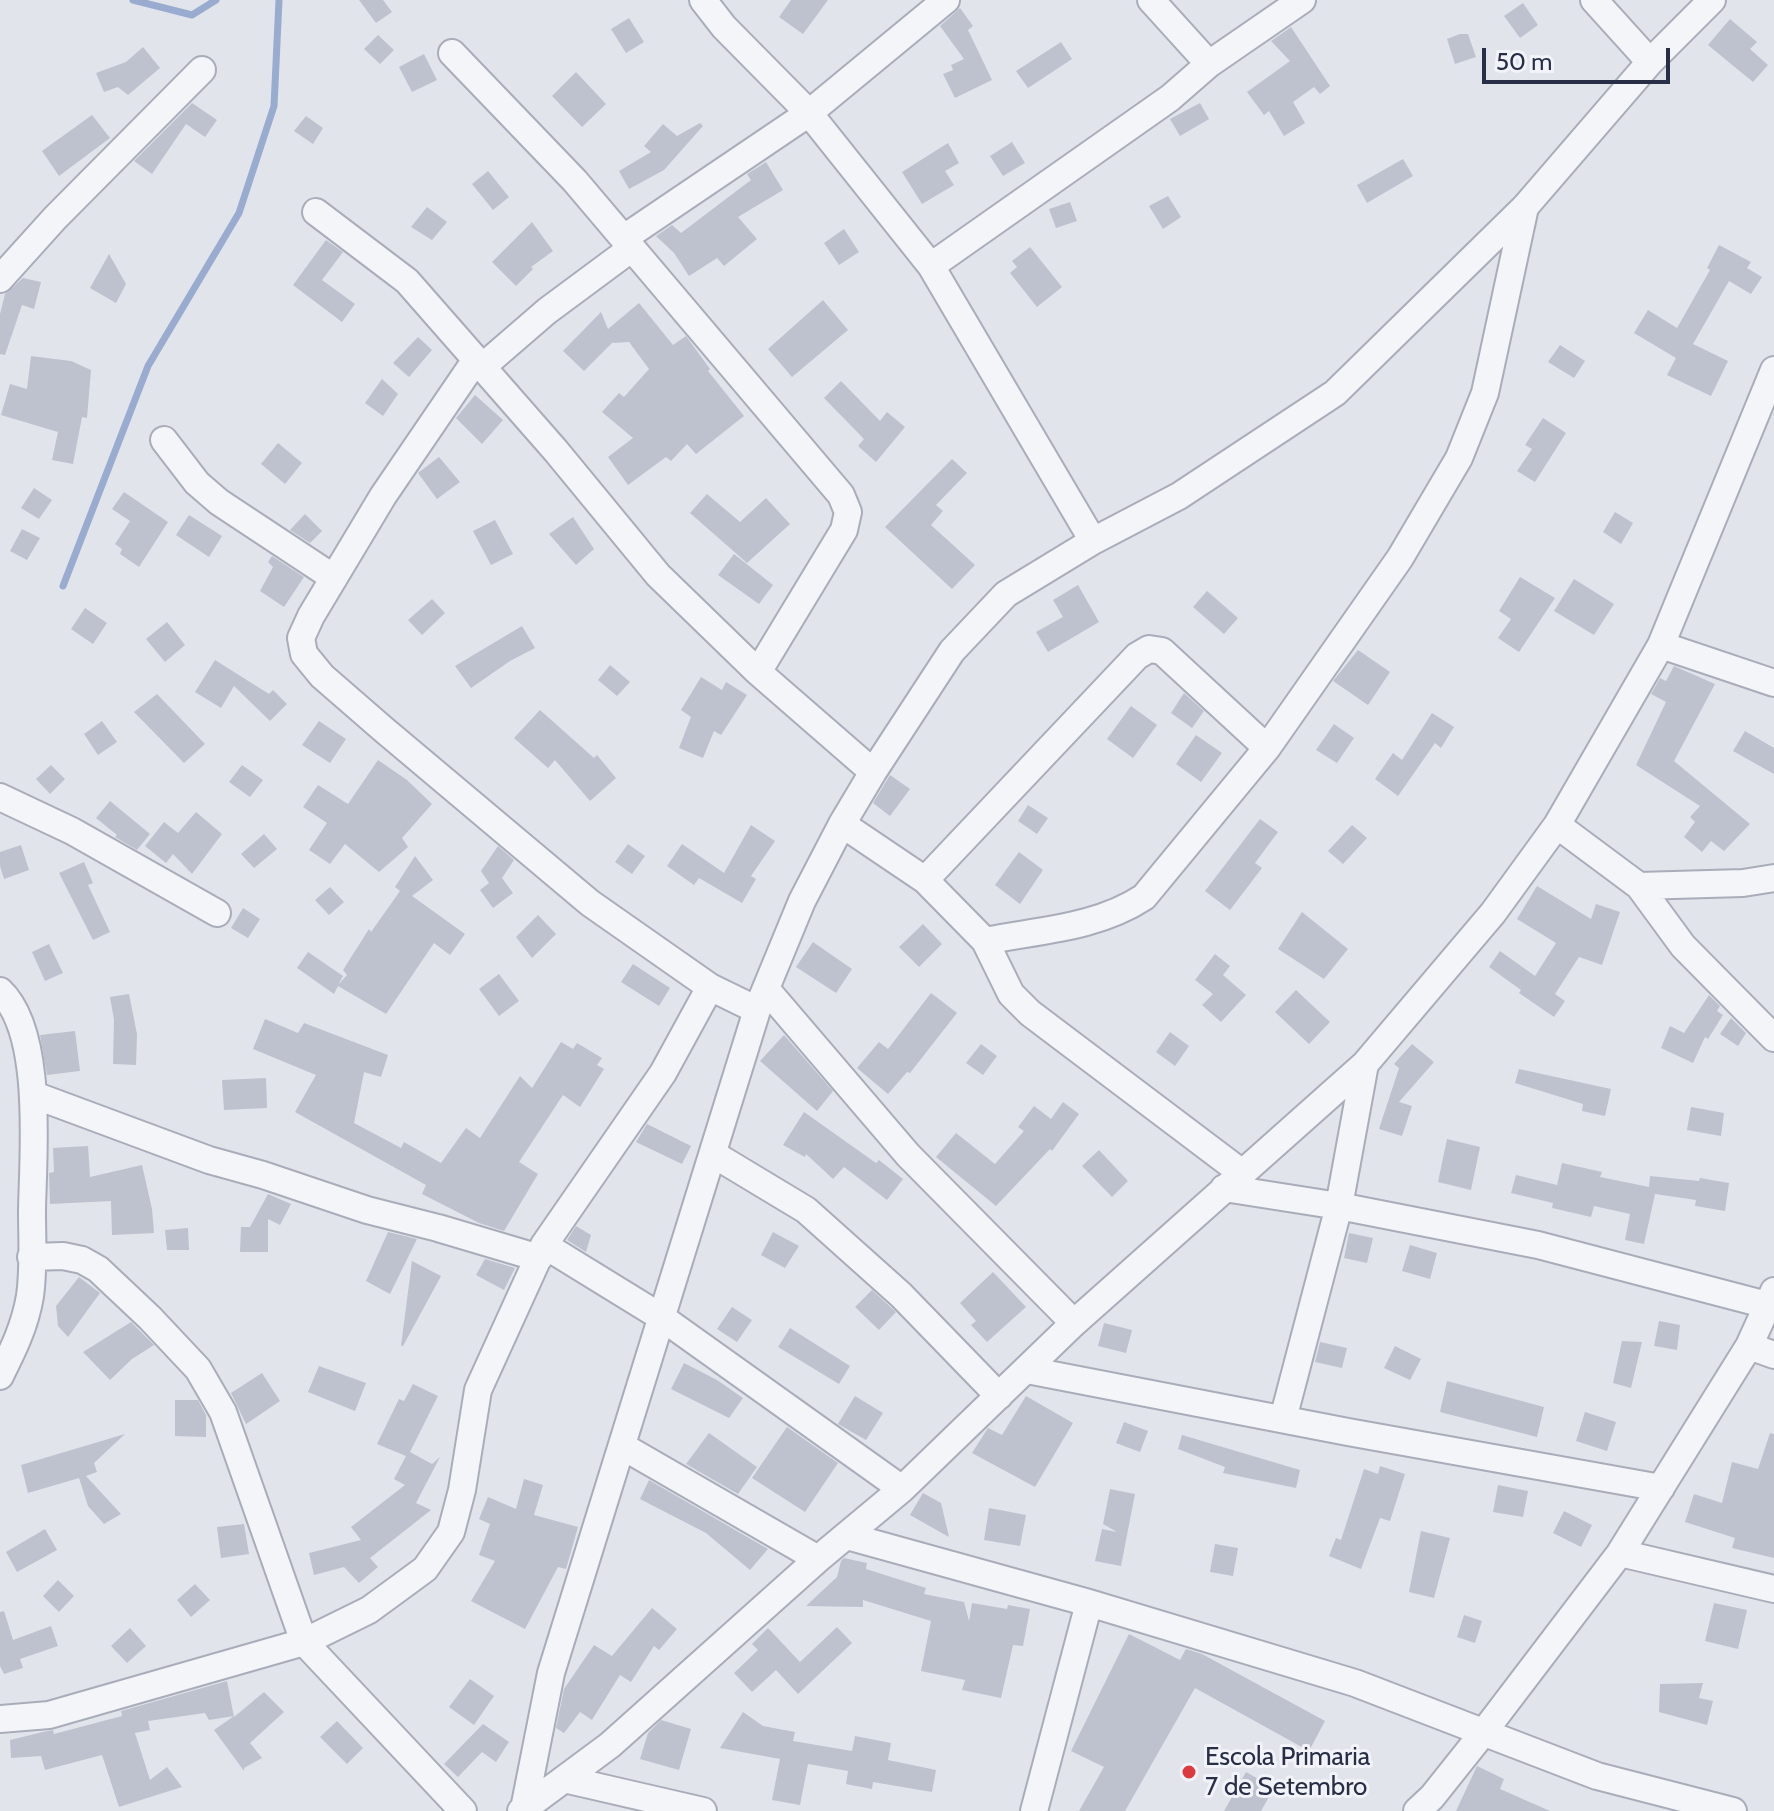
<!DOCTYPE html>
<html>
<head>
<meta charset="utf-8">
<style>
	body { margin:0 }
	#map { position:relative; width:1774px; height:1811px; overflow:hidden; background:#e1e4eb; font-family:Cabin,sans-serif }
	canvas { display:block }
	.scale { position:absolute; left:1482px; top:48px; width:188px; height:36px; box-sizing:border-box; border:4px solid #272e45; border-top:0; padding-left:10px; font-size:24px; line-height:28px; white-space:nowrap; color:#272e45; -webkit-text-stroke:6px #f1f3f8; paint-order:stroke }
</style>
</head>
<body>
<div id="map">
<canvas width="1774" height="1811"></canvas>
<div class="scale">50 m</div>
</div>
<script>
const c = document.querySelector('canvas').getContext('2d');
c.lineJoin = 'round';
function stroke(path, color, width, dash) {
  c.strokeStyle = color;
  c.lineWidth = width;
  c.lineCap = dash ? 'butt' : 'round';
  c.setLineDash(dash || []);
  c.stroke(path);
}
function fillPath(path, color) {
  c.fillStyle = color;
  c.fill(path, 'evenodd');
}
function drawText(font, color, halo, rows, align = 'center') {
  c.font = font + ' Cabin,sans-serif';
  c.lineWidth = 6;
  c.setLineDash([]);
  c.textBaseline = 'middle';
  c.strokeStyle = halo;
  c.fillStyle = color;
  for (const [text, x, y, turn = 0] of rows) {
    c.save();
    c.translate(x, y);
    c.rotate((+turn || 0) * Math.PI / 180);
    c.textAlign = isNaN(turn) ? turn : align;
    if (halo) c.strokeText(text, 0, 0);
    c.fillText(text, 0, 0);
    c.restore();
  }
}
stroke(new Path2D(`
	M133,0L192,15L216,0
	M63,586L148,366L239,213L274,106L279,0`), '#99accf', 7);
fillPath(new Path2D(`
	M359,0H383L392,12L376,23Z
	M791,0H828L803,34L779,17Z
	M1523,3L1538,25L1520,38L1504,16Z
	M960,8L973,26L968,30L992,80L955,98L943,74L953,70L951,65L964,59L940,26Z
	M629,18L644,42L626,53L611,29Z
	M1730,19L1757,42L1750,49L1768,65L1753,82L1708,45Z
	M1291,27L1330,86L1320,94L1314,87L1293,102L1305,123L1284,136L1269,111L1264,115L1247,92L1290,61L1271,41Z
	M1460,34H1468L1476,57L1455,64L1447,39Z
	M378,35L394,50L380,64L364,49Z
	M1061,42L1072,59L1028,88L1016,71Z
	M143,47L160,68L128,95L118,87L104,92L96,73L126,62Z
	M424,54L437,80L412,92L399,67Z
	M576,72L606,104L582,127L552,96Z
	M192,103L217,120L205,137L186,124L152,174L134,161Z
	M1200,103L1209,119L1180,136L1170,119Z
	M92,115L110,138L59,176L42,151Z
	M306,116L323,128L313,144L294,131Z
	M700,123L703,126L664,170L629,189L619,171L651,152L644,146L663,124L677,136Z
	M1012,142L1025,163L1003,176L990,156Z
	M948,143L959,163L945,171L954,185L922,204L902,172Z
	M1403,159L1413,176L1367,203L1357,185Z
	M766,162L783,190L738,217L757,239L724,266L717,258L689,276L674,253L656,236L672,225L681,233L751,180L747,174Z
	M488,171L509,197L493,210L472,184Z
	M1168,196L1181,217L1163,229L1149,206Z
	M1070,202L1077,221L1056,228L1049,209Z
	M427,207L447,222L432,240L411,227Z
	M532,222L553,251L531,267L533,269L516,286L492,262Z
	M844,229L859,252L839,265L824,243Z
	M326,240L343,252L322,280L355,304L342,322L293,285Z
	M1719,245L1751,262L1747,268L1762,277L1751,294L1729,281L1693,344L1728,361L1711,396L1667,375L1676,358L1634,333L1648,310L1677,328L1710,270L1707,268Z
	M1030,247L1062,287L1037,307L1010,273L1017,267L1012,261Z
	M109,254L126,284L116,303L90,288Z
	M23,278L41,282L34,309L22,305L5,355L0,354V314L5,294Z
	M823,300L848,330L792,377L768,349Z
	M639,303L673,345L686,336L710,369L708,371L744,416L696,454L687,444L671,461L666,457L628,485L608,457L633,438L602,412L619,393L624,397L649,369L629,342L612,343L584,371L563,351L601,312L608,329Z
	M418,337L432,350L409,377L393,363Z
	M1560,345L1585,361L1574,378L1548,362Z
	M31,356L71,361L91,370L87,418L82,417L73,464L52,460L58,432L1,415L10,384L27,389Z
	M382,379L398,394L383,416L365,403Z
	M841,381L880,421L887,412L905,427L876,462L858,446L864,439L824,398Z
	M475,395L503,420L482,444L456,418Z
	M1543,418L1566,433L1535,482L1517,471L1532,449L1525,445Z
	M278,443L302,463L285,484L261,464Z
	M439,457L460,482L437,499L418,473Z
	M952,459L967,473L936,505L943,511L931,525L975,565L952,589L885,527Z
	M34,488L52,500L39,519L21,508Z
	M124,492L168,522L139,567L120,554L122,549L115,544L130,521L112,509Z
	M707,494L740,522L766,498L790,524L747,563L690,513Z
	M1615,512L1633,523L1621,544L1603,532Z
	M305,514L322,531L310,543L290,530Z
	M189,515L222,536L209,557L176,535Z
	M573,517L594,549L576,565L549,534Z
	M495,520L513,554L491,565L473,531Z
	M22,529L40,538L27,560L10,551Z
	M734,554L773,585L759,604L718,575Z
	M272,556L304,577L284,607L260,591L273,567L268,562Z
	M1520,577L1555,598L1519,652L1498,638L1511,619L1499,611Z
	M1574,579L1614,604L1594,635L1554,611Z
	M1078,585L1099,622L1048,652L1036,632L1063,617L1053,600Z
	M1207,591L1238,618L1224,634L1193,607Z
	M432,599L445,613L422,635L408,620Z
	M85,608L107,623L93,644L71,629Z
	M167,622L185,645L165,662L146,639Z
	M522,626L535,648L510,661L471,688L455,666Z
	M1358,650L1390,672L1368,705L1333,681Z
	M215,660L269,694L273,690L287,704L270,721L234,686L221,708L195,692Z
	M610,665L630,682L617,696L598,680Z
	M1674,666L1715,684L1674,761L1750,824L1724,851L1711,841L1702,852L1684,837L1695,822L1690,817L1700,806L1636,765L1666,702L1651,694L1660,678L1666,681Z
	M701,677L722,690L726,682L747,695L721,735L714,731L703,758L679,748L691,717L681,710Z
	M1184,693L1204,711L1192,728L1171,713Z
	M157,694L205,744L184,763L134,712Z
	M1131,706L1157,725L1133,758L1107,739Z
	M540,710L594,758L597,755L616,778L590,801L555,760L548,768L514,738Z
	M1432,713L1454,727L1441,748L1435,743L1398,796L1375,779L1393,753L1402,760Z
	M102,721L117,742L98,755L84,734Z
	M319,721L346,739L330,763L302,745Z
	M1334,724L1354,738L1337,763L1316,750Z
	M1745,731L1774,748V774L1733,751Z
	M1196,735L1222,753L1201,782L1176,764Z
	M378,760L407,780L432,804L402,838L408,847L379,872L345,844L330,864L309,850L327,823L303,807L318,785L348,804Z
	M51,765L65,779L50,794L36,779Z
	M242,765L263,780L250,797L229,782Z
	M890,775L910,789L890,816L873,803Z
	M110,801L150,834L137,850L115,837L117,835L96,818Z
	M1028,805L1048,818L1037,834L1018,821Z
	M196,812L222,834L192,874L173,854L166,863L145,846L164,822L178,833Z
	M1260,819L1278,832L1255,863L1262,868L1230,910L1205,891Z
	M751,825L775,841L751,876L756,879L742,903L699,878L694,885L667,866L682,844L724,873Z
	M1352,825L1367,838L1343,864L1328,851Z
	M264,834L277,849L254,868L241,854Z
	M628,844L645,856L632,874L615,862Z
	M21,845L29,870L4,879L0,866V852Z
	M498,846L514,860L502,878L513,893L493,908L480,890L489,883L481,871Z
	M1019,852L1043,870L1020,904L995,885Z
	M415,856L433,880L412,896L465,934L450,955L434,943L386,1014L338,986L334,994L297,968L308,952L343,976L338,985L347,975L343,970L369,929L371,932L400,891L395,887Z
	M84,862L93,883L88,885L110,932L93,940L59,873Z
	M1537,886L1591,919L1596,904L1620,912L1602,965L1579,957L1555,994L1565,1001L1554,1017L1519,993L1521,990L1489,967L1500,951L1535,976L1556,943L1517,919Z
	M330,887L344,902L329,915L315,900Z
	M243,908L260,919L248,938L231,928Z
	M1302,912L1348,949L1324,979L1278,949Z
	M538,915L556,934L532,958L516,937Z
	M923,924L942,944L919,967L899,947Z
	M813,942L852,969L836,993L796,967Z
	M49,944L63,973L45,981L32,952Z
	M1215,954L1230,966L1223,975L1246,995L1221,1022L1202,1005L1213,994L1195,980Z
	M633,964L670,988L659,1006L621,982Z
	M499,974L519,1001L499,1016L479,989Z
	M1296,990L1330,1022L1309,1044L1275,1012Z
	M931,993L957,1013L910,1073L907,1072L888,1094L857,1068L879,1042L888,1049Z
	M129,994L137,1034L136,1065L113,1064L114,1020L110,997Z
	M1709,995L1720,1006L1717,1011L1723,1015L1708,1039L1705,1037L1693,1063L1661,1048L1670,1026L1684,1033Z
	M1731,1018L1746,1033L1738,1046L1720,1034Z
	M265,1019L298,1033L304,1023L388,1055L381,1077L364,1072L354,1123L401,1148L404,1142L441,1163L466,1128L480,1138L520,1076L532,1088L561,1042L573,1049L577,1043L602,1058L597,1065L604,1069L580,1107L563,1095L519,1162L538,1174L504,1231L479,1223L422,1194L426,1185L295,1112L316,1075L253,1049Z
	M75,1031L80,1071L47,1075L40,1035Z
	M1170,1032L1189,1046L1175,1066L1156,1052Z
	M784,1035L833,1091L817,1111L760,1061Z
	M981,1044L997,1056L983,1075L966,1063Z
	M1412,1044L1434,1062L1399,1102L1412,1106L1402,1136L1379,1129L1399,1068L1394,1064Z
	M1519,1069L1611,1089L1605,1116L1582,1111L1583,1104L1515,1083Z
	M266,1078L267,1108L224,1110L222,1080Z
	M1063,1102L1079,1114L1052,1151L1050,1149L996,1206L936,1157L956,1133L995,1164L1024,1131L1018,1127L1034,1106L1051,1119Z
	M1691,1107L1724,1113L1721,1136L1687,1130Z
	M804,1112L876,1163L879,1160L903,1179L887,1200L844,1167L833,1179L806,1154L805,1157L783,1145Z
	M647,1124L691,1146L682,1164L636,1142Z
	M1447,1139L1480,1147L1471,1190L1438,1182Z
	M88,1146L90,1177L142,1165L152,1209L154,1233L112,1235L111,1201L50,1204L49,1173L54,1172L53,1148Z
	M1099,1150L1128,1181L1112,1197L1082,1166Z
	M1562,1163L1602,1172L1600,1177L1649,1187L1650,1176L1699,1181L1700,1178L1729,1183L1725,1211L1695,1206L1696,1200L1655,1194L1644,1244L1625,1240L1630,1214L1594,1206L1591,1217L1552,1208L1553,1203L1511,1193L1516,1175L1557,1185Z
	M268,1194L291,1204L280,1225L268,1219V1252H240L241,1227H250Z
	M576,1226L591,1235L586,1252L567,1240Z
	M188,1228L189,1250H167L165,1230Z
	M388,1232L417,1239L390,1294L366,1281Z
	M773,1232L799,1246L785,1268L761,1255Z
	M1349,1233L1373,1238L1367,1263L1344,1258Z
	M1410,1245L1437,1253L1430,1279L1402,1271Z
	M485,1259L515,1268L504,1290L476,1275Z
	M412,1261L441,1276L403,1346H401Z
	M993,1272L1026,1307L987,1342L971,1325L976,1321L960,1303Z
	M79,1277L100,1293L68,1337L58,1326L56,1306Z
	M872,1290L896,1312L879,1330L855,1307Z
	M732,1307L752,1320L737,1342L717,1329Z
	M1659,1321L1680,1325L1677,1350L1654,1346Z
	M131,1322L154,1345L132,1359L110,1380L83,1352Z
	M1104,1323L1132,1330L1126,1353L1098,1346Z
	M790,1328L850,1366L839,1384L778,1347Z
	M1622,1341L1642,1342L1631,1388L1613,1383Z
	M1320,1342L1347,1348L1342,1368L1315,1362Z
	M1395,1346L1421,1359L1410,1380L1384,1368Z
	M684,1363L717,1380L743,1398L729,1418L671,1389Z
	M319,1366L366,1383L355,1411L308,1392Z
	M262,1373L280,1401L246,1424L231,1393Z
	M1447,1381L1544,1407L1537,1437L1440,1412Z
	M413,1384L438,1396L410,1452L432,1464L440,1457L416,1503L431,1510L370,1558L378,1567L359,1583L344,1567L314,1575L309,1553L361,1540L351,1527L405,1485L394,1479L406,1456L377,1444L399,1399L404,1401Z
	M855,1396L883,1413L866,1440L838,1424Z
	M1026,1396L1073,1423L1035,1487L972,1453L988,1428L1002,1435Z
	M175,1400H198L206,1415V1437L175,1436Z
	M1585,1412L1616,1422L1607,1451L1576,1441Z
	M1124,1422L1148,1431L1140,1452L1116,1443Z
	M787,1427L838,1463L805,1512L752,1478Z
	M709,1433L757,1467L738,1494L686,1464Z
	M1770,1433L1774,1434V1558L1732,1548L1735,1538L1685,1522L1694,1494L1722,1503L1732,1462L1758,1469Z
	M125,1434L94,1463L97,1472L86,1476L121,1514L104,1524L88,1506L79,1478L28,1493L21,1465Z
	M1182,1435L1300,1470L1296,1488L1223,1473L1225,1467L1178,1449Z
	M1380,1466L1405,1474L1390,1521L1380,1518L1361,1569L1329,1556L1336,1538L1341,1540L1364,1469L1378,1474Z
	M524,1479L543,1485L534,1515L578,1527L566,1569L558,1567L525,1629L471,1601L495,1561L479,1555L490,1524L479,1519L488,1497L516,1509Z
	M649,1480L768,1549L750,1570L706,1533L640,1499Z
	M1498,1485L1528,1491L1523,1517L1493,1512Z
	M1110,1489L1135,1494L1121,1566L1095,1561L1102,1529L1117,1532L1103,1524Z
	M923,1493L941,1503L949,1537L910,1515Z
	M989,1508L1026,1515L1020,1546L984,1540Z
	M1564,1511L1592,1525L1581,1547L1553,1533Z
	M244,1524L249,1554L221,1558L217,1527Z
	M45,1529L57,1550L17,1572L6,1552Z
	M1421,1531L1450,1538L1434,1598L1409,1592Z
	M1215,1544L1238,1548L1233,1576L1210,1572Z
	M844,1558L867,1563L866,1569L926,1588L924,1594L964,1602L969,1621L972,1603L1007,1609L1008,1605L1030,1609L1023,1646L1013,1645L1001,1698L962,1690L965,1680L921,1671L931,1621L863,1600V1607L806,1606L837,1577L841,1561Z
	M58,1580L74,1596L59,1612L43,1596Z
	M195,1584L210,1600L191,1617L177,1600Z
	M1714,1603L1747,1610L1738,1649L1705,1641Z
	M652,1608L677,1629L659,1650L654,1646L631,1682L620,1675L592,1720L580,1712L564,1733L556,1728L564,1689L594,1645L612,1656Z
	M4,1611L13,1640L51,1626L58,1646L20,1659L23,1668L4,1674L0,1666V1612Z
	M1464,1615L1482,1621L1475,1643L1457,1637Z
	M837,1627L852,1643L798,1694L776,1670L752,1692L734,1673L758,1650L752,1644L768,1628L800,1662Z
	M130,1628L146,1646L127,1663L111,1646Z
	M1129,1634L1180,1660L1186,1649L1202,1654L1325,1721L1309,1751L1195,1688L1125,1811H1079L1104,1767L1071,1751Z
	M470,1679L494,1696L474,1725L449,1707Z
	M227,1681L234,1717L264,1692L284,1712L250,1743L262,1758L244,1768V1771L214,1730L234,1716L209,1720L205,1713L148,1721L150,1730L135,1733L150,1780L167,1767L182,1787L119,1807L102,1755L45,1770L41,1756L11,1758L10,1740L43,1732L53,1730L54,1734L122,1716L121,1711Z
	M1703,1683L1699,1698L1713,1701L1707,1725L1659,1712L1660,1684Z
	M743,1712L763,1726L795,1732L793,1741L852,1751L855,1736L891,1743L888,1760L936,1770L932,1792L873,1782L872,1789L846,1784L848,1771L808,1764L800,1805L772,1800L780,1759L720,1748Z
	M661,1720L691,1729L679,1770L640,1759L648,1733Z
	M337,1721L363,1748L347,1764L320,1737Z
	M483,1724L509,1742L496,1762L482,1752L458,1777L444,1764Z
	M1477,1766L1504,1779L1500,1789L1550,1811H1456Z
	M1246,1772L1274,1788L1261,1811H1224Z`), '#bec2cf');
const minor = new Path2D(`
	M703,0L724,27L809,113L931,266L1093,541
	M1151,0L1209,64
	M1594,0L1650,62
	M452,53L575,181L841,495L848,512L844,530L758,672
	M316,212L407,281L556,451L658,575L758,672L873,772
	M624,238L809,113L946,0
	M931,266L1170,98L1209,64L1302,0
	M0,279L55,218L202,70
	M475,361L383,496L311,616L301,638L304,654L322,676L383,729L590,903L710,987L757,1010
	M481,368L547,311L632,248
	M164,440L197,483L219,502L334,578
	M1661,645L1774,683
	M0,797L72,831L217,913
	M842,824L925,880L985,941L1011,994L1030,1013L1242,1173
	M1557,825L1639,886L1683,946L1774,1038
	M925,880L1137,656L1149,649L1162,651L1267,748
	M1639,886L1743,883L1774,878
	M985,941C1040,930 1097,928 1144,897L1267,748L1400,558L1459,458L1485,393L1525,207
	M766,989L908,1155L1074,1323
	M0,991C44,1032 33,1153 32,1210C32,1238 34,1268 30,1296C25,1326 13,1350 0,1376
	M34,1095L209,1160L263,1175L367,1210L438,1228L539,1258
	M713,1154L806,1210L901,1295L999,1396
	M1224,1188L1339,1206L1538,1245L1767,1305
	M544,1245L661,1317L902,1489
	M31,1257L63,1256L82,1260L98,1269L150,1318L198,1369L223,1412L304,1642L463,1811
	M1749,1346L1774,1355
	M1027,1370L1348,1432L1661,1488
	M1283,1419L1339,1206L1365,1064
	M622,1446L818,1559
	M847,1536L1089,1603L1355,1683L1597,1776L1733,1811
	M1620,1553L1774,1589
	M0,1719L49,1715L304,1642L369,1610L425,1569L451,1532L462,1490L478,1390L544,1245L663,1073L710,987
	M564,1779L703,1811
	M524,1809L551,1673L757,1010L802,901L842,824L873,772L952,651L1006,594L1093,541L1179,496L1335,393L1525,207L1650,62L1712,0
	M521,1811L610,1745L818,1559L902,1489L1074,1323L1365,1064L1493,913L1557,825L1661,645L1774,370
	M1034,1811L1089,1603
	M1417,1811L1432,1797L1483,1733L1620,1553L1749,1346L1774,1291`);
stroke(minor, '#a9adb9', 30);
stroke(minor, '#f4f5f9', 26);
for (const [x, y, r, color] of [
	[1189,1772,8,"#dc3a3f"]
]) {
  const dot = new Path2D();
  dot.arc(x, y, r, 0, 2 * Math.PI);
  c.fillStyle = color;
  c.fill(dot);
  stroke(dot, '#f1f3f8', 3);
}
drawText('26px', '#272e45', '#f1f3f8', [
	["Escola Primaria",1205,1757],
	["7 de Setembro",1205,1787]
], 'left');
</script>
</body>
</html>
